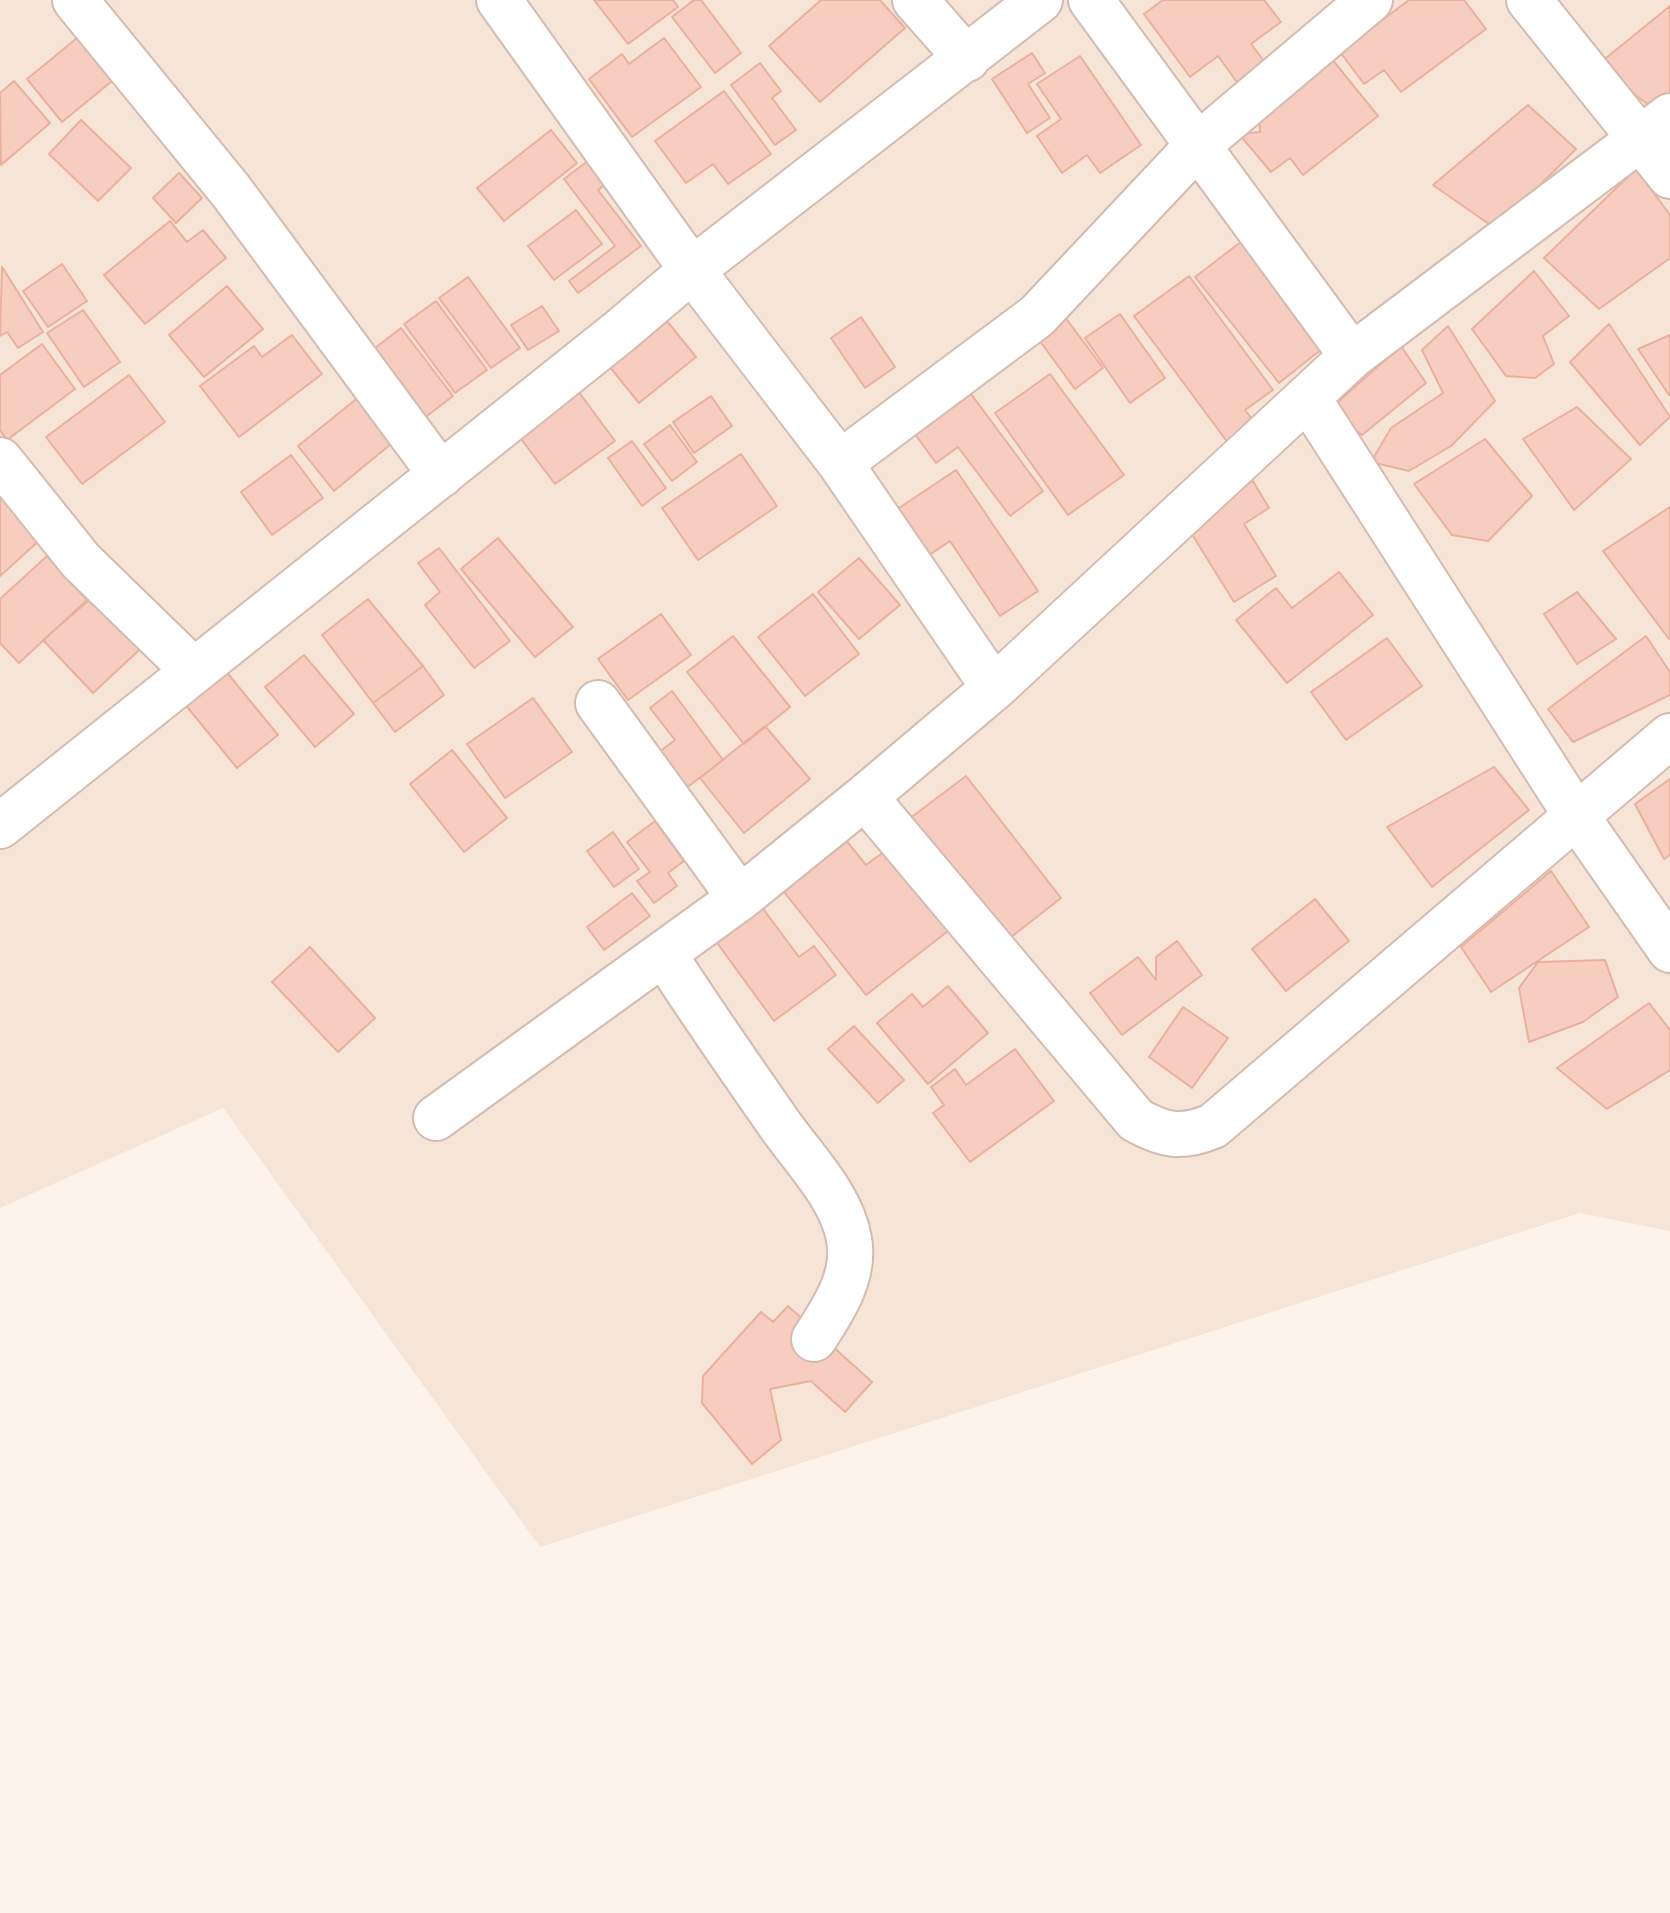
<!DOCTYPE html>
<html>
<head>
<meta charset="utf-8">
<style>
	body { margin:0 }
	canvas { display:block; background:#fef3ea }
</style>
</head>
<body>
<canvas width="1670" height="1913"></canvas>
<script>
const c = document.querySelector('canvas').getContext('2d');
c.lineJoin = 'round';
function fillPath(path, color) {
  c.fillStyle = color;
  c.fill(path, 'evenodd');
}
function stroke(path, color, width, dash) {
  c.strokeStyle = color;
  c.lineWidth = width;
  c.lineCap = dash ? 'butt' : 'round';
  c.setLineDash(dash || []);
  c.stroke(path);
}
fillPath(new Path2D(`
	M0,0H1670V1231L1580,1213L540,1547L223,1108L0,1208Z`), '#f6e4d7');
const building = new Path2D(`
	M594,0H673L678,7L628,44Z
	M694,0H701L741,53L715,73L672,17Z
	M821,0H880L905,28L820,102L769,46Z
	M1163,0H1264L1281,22L1251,44L1267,65L1239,85L1218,56L1190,77L1144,14Z
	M1409,0H1464L1486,29L1401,92L1384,70L1364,84L1340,52Z
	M1670,6V93L1652,107L1595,67Z
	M82,34L117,77L62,122L27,79Z
	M664,38L701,87L632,137L589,79L622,54L629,64Z
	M1032,53L1045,73L1028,84L1050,118L1027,133L992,79Z
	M1327,53L1378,116L1303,175L1290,158L1271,172L1239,134L1260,132L1259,108Z
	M1080,56L1141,145L1100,173L1087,155L1062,173L1037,136L1061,119L1037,84Z
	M760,63L781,91L772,98L796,130L775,145L731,85Z
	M14,81L50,123L1,165L0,93Z
	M724,91L771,154L728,184L713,164L686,183L655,141Z
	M1528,105L1576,149L1496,229L1433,185Z
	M81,120L131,168L98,201L49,154Z
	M551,130L577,163L504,221L477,188Z
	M593,157L610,181L598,190L641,246L578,293L569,281L615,246L564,179Z
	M1636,169L1670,215V258L1599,309L1544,258Z
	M179,173L202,198L176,223L153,198Z
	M576,210L602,244L554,280L528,246Z
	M170,221L187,242L203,230L226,258L145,324L104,275Z
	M1250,235L1333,340L1279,383L1195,277Z
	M62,264L87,301L48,327L23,291Z
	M2,267L43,332L18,348L7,332L0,336Z
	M1534,271L1569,316L1543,336L1554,364L1535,378L1506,376L1472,329Z
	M1189,276L1273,390L1245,410L1261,431L1234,451L1134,316Z
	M468,277L520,348L491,368L439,298Z
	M227,286L263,329L204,377L169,335Z
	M436,301L487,370L455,393L404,324Z
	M542,306L559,331L528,350L511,325Z
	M1059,309L1103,368L1075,389L1031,329Z
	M83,310L120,362L84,387L47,333Z
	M658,310L696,357L639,403L601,356Z
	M1120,314L1165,378L1130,403L1085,338Z
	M861,317L895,367L865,388L831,338Z
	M1609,324L1670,417L1640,445L1570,362Z
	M1448,326L1495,401L1451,446L1409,471L1371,462L1391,428L1443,393L1422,350Z
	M401,328L453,396L419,422L366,355Z
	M292,335L322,374L239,437L200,386L254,346L262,357Z
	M1670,335V395H1669L1638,349Z
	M42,344L75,389L7,440L0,430V375Z
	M1401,346L1426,383L1362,435L1330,409Z
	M1050,374L1124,475L1068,515L995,413Z
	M129,375L165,422L82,484L46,437Z
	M960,379L1043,491L1010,516L958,447L936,463L904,419Z
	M575,387L615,441L555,484L515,431Z
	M360,396L397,439L334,491L298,446Z
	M711,396L732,426L694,453L673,422Z
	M1577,407L1631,459L1574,510L1523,439Z
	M670,425L697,462L672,481L644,444Z
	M1485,439L1532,496L1488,541L1452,535L1414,484Z
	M632,441L666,488L642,506L608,458Z
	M741,454L777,506L698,560L662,508Z
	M291,455L323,498L272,535L241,492Z
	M956,470L1038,591L1000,616L950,541L922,560L890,514Z
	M1253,481L1269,508L1244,524L1276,576L1234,602L1185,523Z
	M0,491L42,538L0,576Z
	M1670,507V638L1669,639L1603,551Z
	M498,538L573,627L535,657L461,569Z
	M439,548L510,641L474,668L425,605L440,592L418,563Z
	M47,556L87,600L19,663L0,643V599Z
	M859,558L900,605L859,639L818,592Z
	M1339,572L1373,615L1287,683L1236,620L1276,588L1292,608Z
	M102,589L150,640L93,693L43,640Z
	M1577,592L1616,639L1577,664L1544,614Z
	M813,594L859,654L805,696L758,637Z
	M368,599L423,666L373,703L322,635Z
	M661,614L691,655L628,700L598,659Z
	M733,636L790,707L744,744L687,672Z
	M1646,636L1670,672V695L1573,742L1548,709Z
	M1387,638L1422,686L1346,740L1311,692Z
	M304,655L354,714L315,747L265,687Z
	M220,664L278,735L237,768L179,697Z
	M423,666L444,695L395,732L373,703Z
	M672,691L723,760L673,798L646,762L675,740L650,708Z
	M533,698L572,752L505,798L467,744Z
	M765,726L810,779L744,833L700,778Z
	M452,750L507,818L464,852L410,784Z
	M1494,767L1529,810L1432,887L1387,827Z
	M966,776L1061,898L1001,945L905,822Z
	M1670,779V855L1664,859L1635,804Z
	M655,821L684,861L668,873L677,886L654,903L637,881L650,872L627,842Z
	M836,828L866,865L885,851L948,931L866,995L773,878Z
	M613,832L639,869L614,887L587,851Z
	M1551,871L1589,927L1491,992L1461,947Z
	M632,893L650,916L604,950L587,927Z
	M1315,899L1349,941L1286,991L1252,949Z
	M761,906L799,957L814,946L836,975L774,1021L715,940Z
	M1177,941L1202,975L1122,1035L1090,993L1138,957L1156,980V957Z
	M310,947L375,1018L338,1052L272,982Z
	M1605,960L1618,997L1583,1022L1529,1042L1519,988L1538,962Z
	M948,986L988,1033L928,1084L877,1023L912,994L923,1007Z
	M1649,1003L1670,1030V1070L1607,1109L1557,1068Z
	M1183,1007L1228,1038L1192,1088L1149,1057Z
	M854,1026L904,1080L878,1103L828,1049Z
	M1015,1049L1054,1101L970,1162L933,1113L944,1105L931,1087L955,1069L966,1085Z
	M788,1306L872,1382L845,1412L811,1381L770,1389L781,1440L752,1464L702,1403L703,1376L761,1312L773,1322Z`);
fillPath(building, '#f6cdbf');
stroke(building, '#eab09e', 2);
const minor = new Path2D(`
	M75,0L231,191L441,475
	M499,0L692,270L840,463L994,688
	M915,0L967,59
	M1091,0L1352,356
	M1529,0L1670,176
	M1308,398L1575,814L1670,950
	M0,460L81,561L193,670
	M840,463L1037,316L1197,146L1370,0
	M598,703L740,898
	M865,797L1136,1120C1165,1136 1182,1139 1213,1126L1670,736
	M0,826L619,332L692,270L1040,0
	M664,954C701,1012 741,1069 780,1125C804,1159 842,1197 849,1239C856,1276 833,1310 814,1339
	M436,1118L740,898L865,797L994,688L1352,356L1670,116`);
stroke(minor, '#d4bbb0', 48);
stroke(minor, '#fff', 44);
</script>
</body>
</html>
